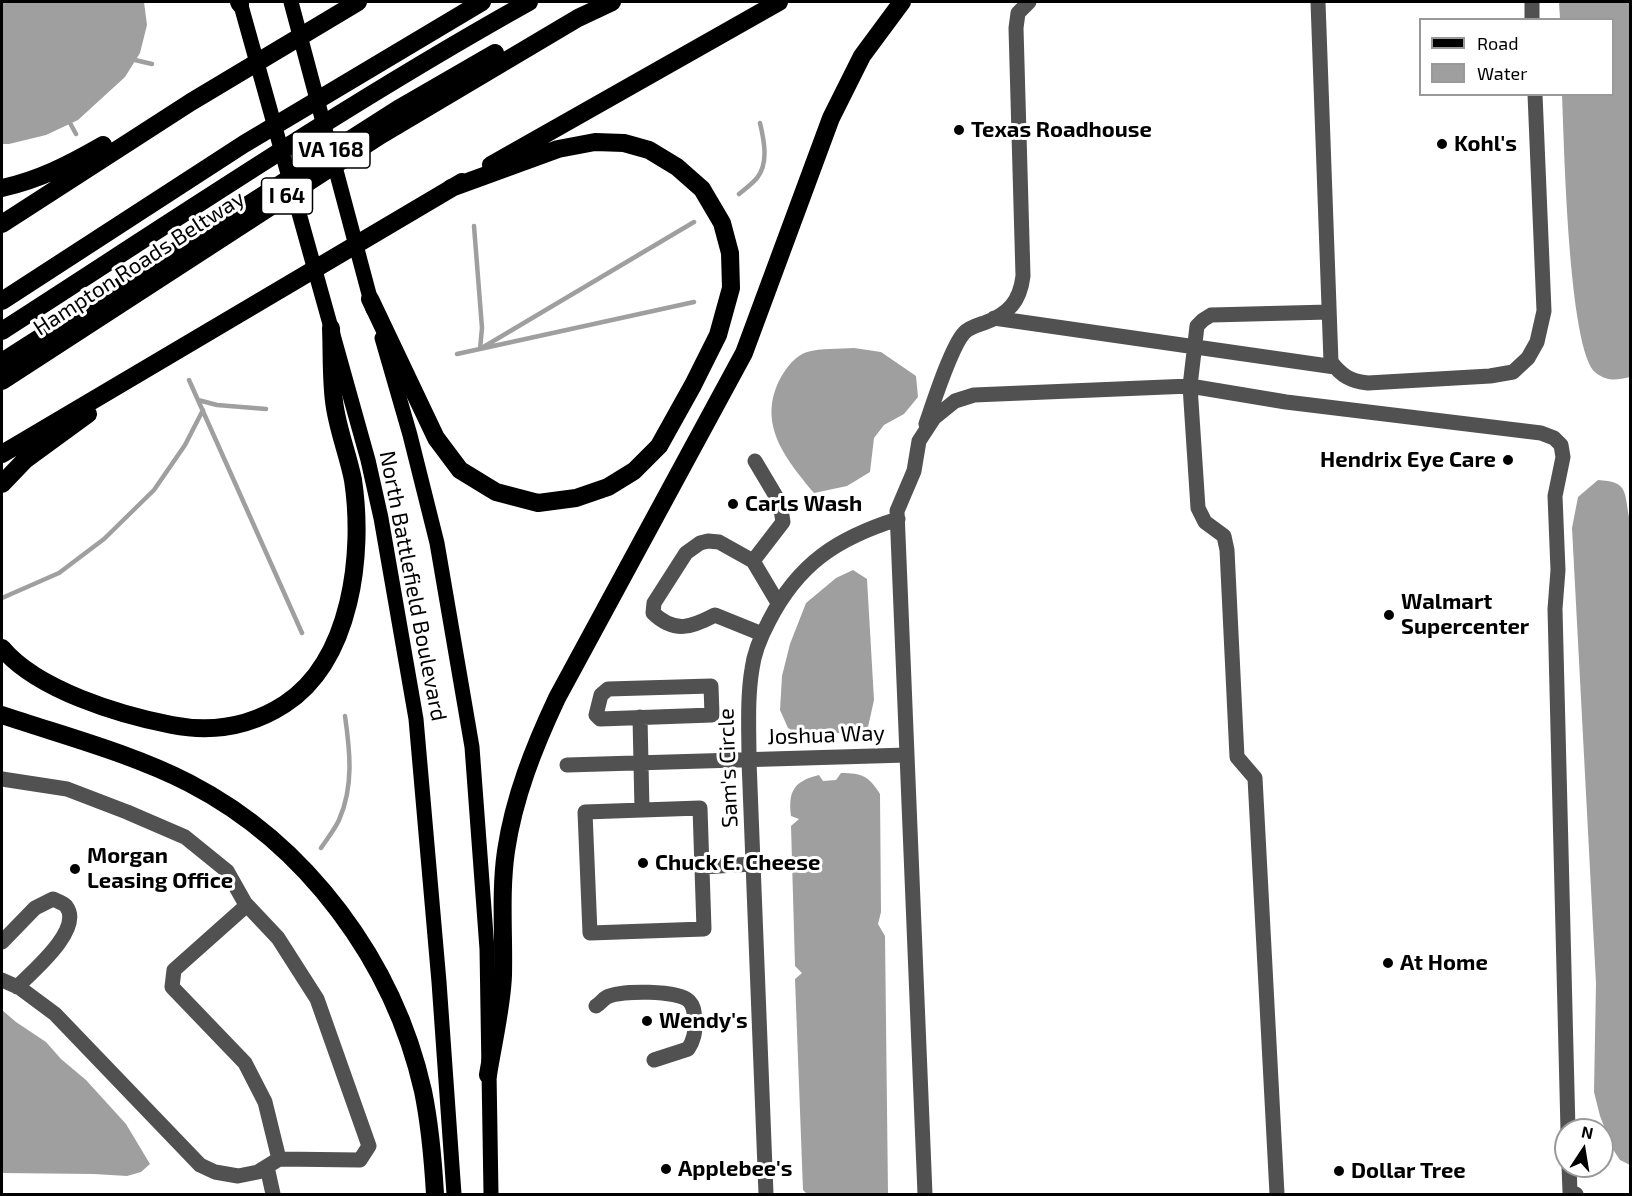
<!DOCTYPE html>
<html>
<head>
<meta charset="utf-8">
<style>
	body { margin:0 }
	#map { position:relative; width:1632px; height:1196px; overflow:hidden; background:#fff; font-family:"Exo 2",sans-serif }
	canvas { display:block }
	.frame { position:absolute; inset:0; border:3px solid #000; pointer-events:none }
	.legend { position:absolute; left:1419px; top:18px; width:195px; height:78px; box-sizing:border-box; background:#fff; border:2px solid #999; margin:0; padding:8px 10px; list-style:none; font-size:18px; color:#000 }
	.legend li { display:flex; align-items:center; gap:12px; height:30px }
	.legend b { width:30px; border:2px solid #999 }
	.north { position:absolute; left:1554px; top:1118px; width:60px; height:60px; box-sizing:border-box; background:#fff; border:2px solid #999; border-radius:50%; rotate:12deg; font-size:16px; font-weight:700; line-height:24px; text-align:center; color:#000 }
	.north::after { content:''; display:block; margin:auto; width:21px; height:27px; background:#000; clip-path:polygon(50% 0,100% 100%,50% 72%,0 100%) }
</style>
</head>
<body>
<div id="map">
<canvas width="1632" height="1196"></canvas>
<div class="frame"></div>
<ul class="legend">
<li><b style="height:8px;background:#000"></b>Road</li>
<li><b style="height:16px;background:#9f9f9f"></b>Water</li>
</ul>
<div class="north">N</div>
</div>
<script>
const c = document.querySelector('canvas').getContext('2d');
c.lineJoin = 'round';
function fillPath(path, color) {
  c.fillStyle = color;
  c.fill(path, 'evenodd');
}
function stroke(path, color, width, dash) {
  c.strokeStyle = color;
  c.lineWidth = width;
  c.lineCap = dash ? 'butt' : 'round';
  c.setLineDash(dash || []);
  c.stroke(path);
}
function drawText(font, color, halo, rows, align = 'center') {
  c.font = font + ' "Exo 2",sans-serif';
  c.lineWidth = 6;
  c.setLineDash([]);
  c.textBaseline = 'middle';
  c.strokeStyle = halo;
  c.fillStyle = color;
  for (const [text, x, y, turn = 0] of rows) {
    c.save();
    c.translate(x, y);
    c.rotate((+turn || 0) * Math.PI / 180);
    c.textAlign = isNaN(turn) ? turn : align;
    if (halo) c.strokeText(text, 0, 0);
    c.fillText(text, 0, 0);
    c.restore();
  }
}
fillPath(new Path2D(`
	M2,2H144L147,25L140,53L125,77L78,120L46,135L9,144H2Z
	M1559,2H1629L1630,377C1617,380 1608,382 1596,373C1568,352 1564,138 1562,95L1612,94V20L1560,19Z
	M854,348L881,352L916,376L918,397L904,414L884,425L874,438L870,472L847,486L814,493C785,458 756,423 781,377C787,367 795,356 807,352C821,348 839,349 854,348Z
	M1598,480C1628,482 1624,490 1629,517L1630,1165L1620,1160L1614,1151L1600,1116L1594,1092L1596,983L1572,528L1578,497Z
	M853,570L867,579L874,700L868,727L848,734L828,732L802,736L788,728L780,710L782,676L790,644L806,603L836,578Z
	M841,773C862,773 869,776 880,794L881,912L878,924L885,936L888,1194H807L803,1190L795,979L802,973L795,966L791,826L799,819L791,816C788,791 794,781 819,775L823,781L836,780Z
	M2,1010L16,1022L46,1042L61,1059L86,1080L126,1124L150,1164L141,1172L127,1176L94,1174L2,1173Z`), '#9f9f9f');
stroke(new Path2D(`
	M135,60L152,64
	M70,123L76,134
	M739,194C745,189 752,184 757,178C769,163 764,140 760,123
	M474,226L482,328L480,349
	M480,349L694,222
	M457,354L694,302
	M189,380L302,633
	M198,400L217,405L266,409
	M2,598L59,573L104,539L154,490L185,445L203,410
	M321,848C327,839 335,829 339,820C354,786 350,751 345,716`), '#9f9f9f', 4.5);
stroke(new Path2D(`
	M1318,2L1331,362C1342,376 1350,381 1368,383L1490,376L1513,372L1528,358L1537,342L1544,311L1535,94
	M1532,2V20
	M1329,312L1211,315L1203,320L1197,326L1190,386L1286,402L1541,433L1554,438L1561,445L1563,457L1555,496L1558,570L1555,609L1568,1130
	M994,318L1335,367
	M926,424C933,404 951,347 964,333C968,328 978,325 984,323C1009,314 1020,301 1023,276L1016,28L1018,13L1029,2
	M753,561L783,522L780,503L755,461
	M762,634L715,615C692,627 675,634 653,613L654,603L686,553L700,543L708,541L719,542L753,561L778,603
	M711,686L712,715L600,719L596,715L601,695L608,689Z
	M640,717L642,810
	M567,765L907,755
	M2,779L67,789L127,812L185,837L227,871L245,903L278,938L317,999L369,1146L360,1160L279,1159L258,1172L238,1176L215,1172L200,1165L55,1014L20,988L2,980
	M700,808L704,929L590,933L585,812Z
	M702,867L753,864
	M247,905L174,970L172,987L245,1063L265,1102L279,1159
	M2,942L35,908L53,899C57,901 63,903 66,906C84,929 32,972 17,987
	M596,1006C600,1004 603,999 607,997C621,990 678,990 689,1001C695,1007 694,1014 695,1022C695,1033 694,1040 688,1049L654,1060
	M1569,1166L1570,1192L1576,1194
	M267,1167L273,1194
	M766,1194L749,761C749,730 747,699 752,669C754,653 761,636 769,621C798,564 837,538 898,519
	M925,1194L897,511L914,471L919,441L934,418L955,401L974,395L1190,386L1198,508L1205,522L1224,536L1227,550L1237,757L1255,778L1277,1194`), '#515151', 15);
stroke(new Path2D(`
	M240,2L368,460L381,518L416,719L439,982L454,1194
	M291,2L373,309
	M382,338L410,435L437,543L472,747L487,949L491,1194`), '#000', 15);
stroke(new Path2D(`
	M239,2L240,4
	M491,165L779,2
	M2,188C39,180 70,164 103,145
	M2,224L191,102L358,2
	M370,299L436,438L460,470L496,492L538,503L576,498L608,487L634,471L659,446L693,385L718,335L731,288L730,253L722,223L702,189L677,167L649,150L624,143L595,142L558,149L451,188
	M2,301L244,144L482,2
	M2,331C176,219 348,103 529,2
	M2,362L398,109L495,53
	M2,381L381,135L578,18L612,2
	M2,454L462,182
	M2,484L25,460L88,414
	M2,648C37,690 120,715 172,725C213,733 251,726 285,704C352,660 364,553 353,480C348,454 337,428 334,401C331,377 332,352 331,328
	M2,715C64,736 130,753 189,783C307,844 394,962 423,1091C430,1125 433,1160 435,1194
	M488,1075C493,1043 502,1006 503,975C504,933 500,893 506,851C514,797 534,747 557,698L744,353L831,118L862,56L902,2`), '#000', 18);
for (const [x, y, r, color] of [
	[959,130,6,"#000"],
	[1442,144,6,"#000"],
	[1508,460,6,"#000"],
	[733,504,6,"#000"],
	[1389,615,6,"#000"],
	[643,863,6,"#000"],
	[75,869,6,"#000"],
	[1388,963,6,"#000"],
	[647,1021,6,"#000"],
	[666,1169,6,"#000"],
	[1339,1171,6,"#000"]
]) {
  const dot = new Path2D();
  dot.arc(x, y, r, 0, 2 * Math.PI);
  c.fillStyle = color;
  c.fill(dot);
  stroke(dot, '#fff', 2);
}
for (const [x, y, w] of [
	[331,150,78],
	[287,196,51]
]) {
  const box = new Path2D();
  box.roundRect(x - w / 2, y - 18, w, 36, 4.5);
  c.fillStyle = '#fff';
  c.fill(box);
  stroke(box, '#000', 1.5);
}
drawText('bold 21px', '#000', null, [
	["VA 168",331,150],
	["I 64",287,196]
]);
drawText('bold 22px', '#000', '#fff', [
	["Texas Roadhouse",971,130],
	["Kohl's",1454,144],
	["Hendrix Eye Care",1496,460,"right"],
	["Carls Wash",745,504],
	["Walmart",1401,602],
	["Supercenter",1401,627],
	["Morgan",87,856],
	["Leasing Office",87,881],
	["Chuck E. Cheese",655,863],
	["At Home",1400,963],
	["Wendy's",659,1021],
	["Applebee's",678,1169],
	["Dollar Tree",1351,1171]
], 'left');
drawText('22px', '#000', '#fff', [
	["Hampton Roads Beltway",139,263,-33],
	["North Battlefield Boulevard",413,586,79],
	["Joshua Way",826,735,-2],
	["Sam's Circle",728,768,-92]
]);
</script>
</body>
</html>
